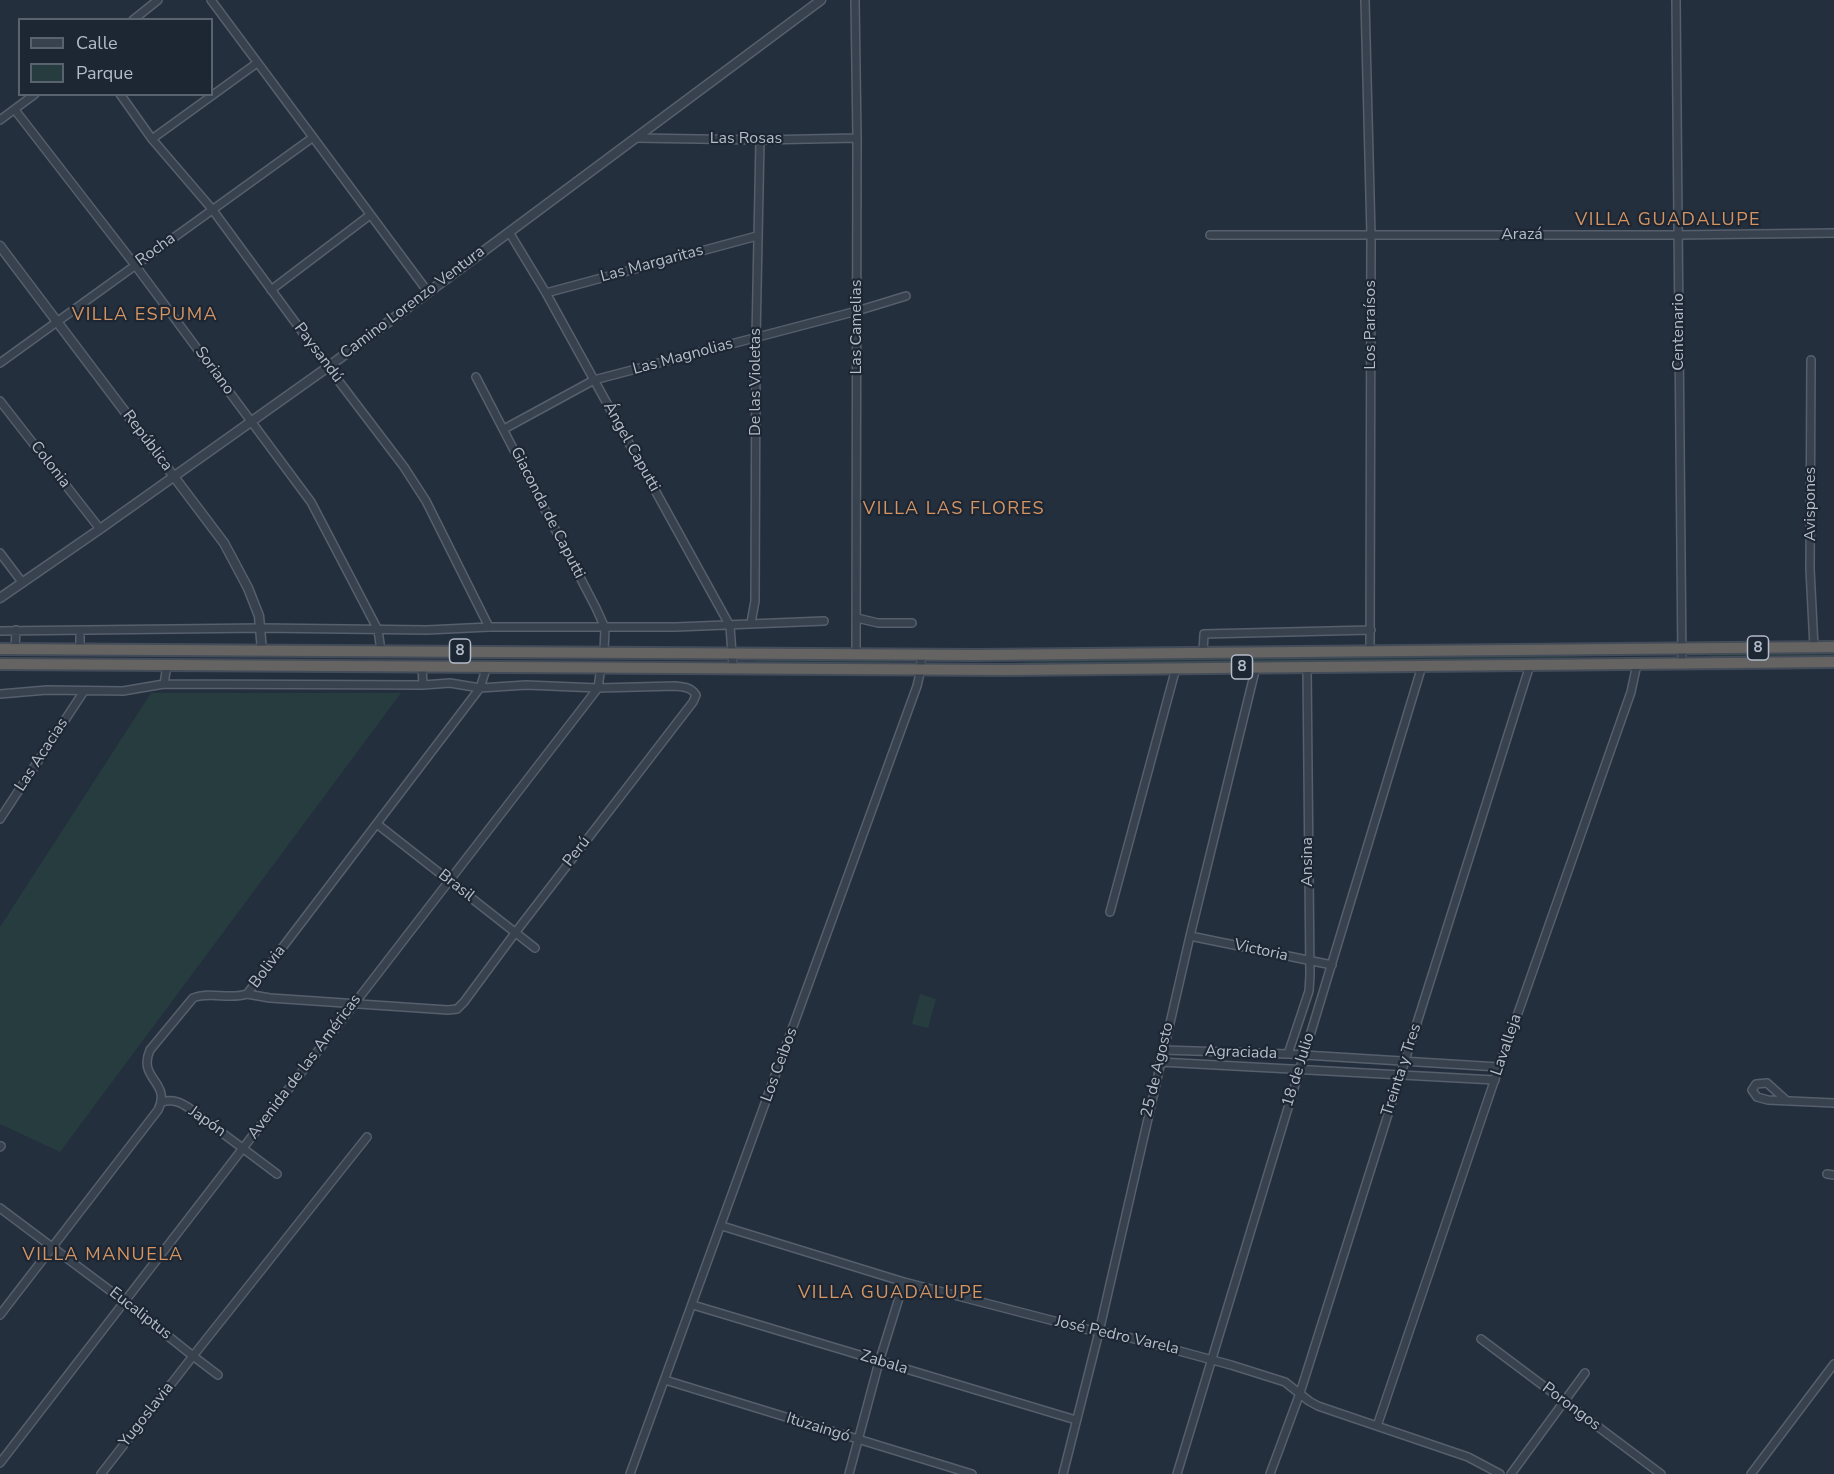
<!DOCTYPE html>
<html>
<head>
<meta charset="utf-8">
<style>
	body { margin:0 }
	#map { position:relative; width:1834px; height:1474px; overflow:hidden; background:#242f3e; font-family:"Nunito Sans",sans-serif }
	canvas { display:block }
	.legend { position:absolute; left:18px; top:18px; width:195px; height:78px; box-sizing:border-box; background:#1d2633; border:2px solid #59626f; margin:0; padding:8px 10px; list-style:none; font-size:18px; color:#b4bcc9 }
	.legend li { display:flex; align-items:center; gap:12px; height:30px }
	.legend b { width:30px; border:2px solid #59626f }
</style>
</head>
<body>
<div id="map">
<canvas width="1834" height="1474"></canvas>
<ul class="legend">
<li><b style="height:8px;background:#38414e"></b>Calle</li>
<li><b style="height:16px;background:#263c3f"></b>Parque</li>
</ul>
</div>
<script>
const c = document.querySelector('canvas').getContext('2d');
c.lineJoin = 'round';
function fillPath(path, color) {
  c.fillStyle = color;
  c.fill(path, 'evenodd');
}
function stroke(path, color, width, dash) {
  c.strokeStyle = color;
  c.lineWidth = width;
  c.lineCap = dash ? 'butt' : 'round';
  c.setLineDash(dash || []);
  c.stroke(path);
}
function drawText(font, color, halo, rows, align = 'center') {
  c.font = font + ' "Nunito Sans",sans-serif';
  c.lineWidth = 4.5;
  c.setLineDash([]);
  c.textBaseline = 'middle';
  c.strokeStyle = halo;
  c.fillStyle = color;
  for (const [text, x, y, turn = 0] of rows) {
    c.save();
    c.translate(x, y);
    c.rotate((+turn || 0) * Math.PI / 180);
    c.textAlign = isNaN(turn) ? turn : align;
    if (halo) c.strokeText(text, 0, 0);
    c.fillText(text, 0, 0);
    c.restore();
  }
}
fillPath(new Path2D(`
	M1834,652V657L1715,658L1707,655L1714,653Z
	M1666,654L1587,656L1533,660L1018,664L950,663H1018L1080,658Z
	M763,658L889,659L891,661L889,663H763L755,661Z
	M151,693H401L60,1152L0,1124V927Z
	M920,994L936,999L928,1028L912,1024Z`), '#263c3f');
const minor = new Path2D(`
	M211,0L428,292
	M855,0L857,138L856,653
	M1365,0L1371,235L1370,650
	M1676,0L1682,663
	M133,20L158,0
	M120,94L152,139L212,209L328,367L404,467L426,501L489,627
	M15,110L135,265L311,502L378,630L381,651
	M0,120L35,94
	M636,138L760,140L857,138
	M152,139L257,63
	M509,232L546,293L730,626L733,668
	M1210,235H1678L1834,233
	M271,290L370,215
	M546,293L757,236
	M1811,360L1810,569L1814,647
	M0,363L312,138
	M476,377L596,608L605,628L604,652
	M0,401L100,529
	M504,429L594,380L857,311L906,296
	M0,553L22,582
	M857,618L878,623H912
	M751,623L755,601L756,338L760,140
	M0,631L261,628L427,630L489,627H676L824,621
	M80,631V649
	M15,649L16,630
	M1203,653L1204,634L1371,630
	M164,684L423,685
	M0,694L47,690L123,691L164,684L167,665
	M0,819L84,691
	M377,824L535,948
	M1110,912L1176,668
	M1190,936L1332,965
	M247,994L270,998L448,1010L457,1009L464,1002L515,933L693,702L696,695C691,687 684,687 675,686L598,688L526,685L480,688L450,683L423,685L422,666
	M1163,1050L1288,1054L1499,1067
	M1288,1054L1309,991L1310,975L1307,667
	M1160,1062L1495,1080
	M1787,1101L1767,1083L1756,1084L1752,1090L1757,1097L1768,1100L1834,1103
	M162,1102C173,1099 180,1102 189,1108L277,1174
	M0,1147L1,1146
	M1827,1174L1834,1175
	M0,1208L124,1301L193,1356L101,1474
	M722,1226L904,1282L1085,1329L1131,1338L1231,1365L1285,1382L1309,1401L1318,1406L1468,1457L1500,1474
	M693,1305L1076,1420
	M0,1315L158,1110C172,1082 137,1079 150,1050L193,998C210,991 229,1000 247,994L480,688L487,666
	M1481,1339L1661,1474
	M218,1375L193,1356L367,1137
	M665,1380L972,1474
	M1377,1426L1499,1067L1631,692L1637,664
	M0,1463L598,688L601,667
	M630,1474L917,686L921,669V654
	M849,1474L879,1362L904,1282
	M1063,1474L1099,1332L1190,936L1256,667
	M1177,1474L1422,666
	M1270,1474L1300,1393L1530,665
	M1511,1474L1585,1373
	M1751,1474L1834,1364`);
const tertiary = new Path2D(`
	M0,246L224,543L248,588L259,616L262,651
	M0,598L100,529L328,367L821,0`);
const trunk = new Path2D(`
	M0,649L976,655L1834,647
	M0,664L1007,670L1834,662`);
stroke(minor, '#565f6c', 10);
stroke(tertiary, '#565f6c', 11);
stroke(trunk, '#434c59', 14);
stroke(minor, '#38414e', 7);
stroke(tertiary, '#38414e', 8);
stroke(trunk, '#656462', 10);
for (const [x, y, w] of [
	[1758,648,21],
	[460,651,21],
	[1242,667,21]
]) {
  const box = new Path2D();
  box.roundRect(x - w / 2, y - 12, w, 24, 4.5);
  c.fillStyle = '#1d2633';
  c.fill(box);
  stroke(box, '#b4bcc9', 1.5);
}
drawText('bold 15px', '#b4bcc9', null, [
	["8",1758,648],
	["8",460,651],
	["8",1242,667]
]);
drawText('16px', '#b4bcc9', '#1d2633', [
	["Las Rosas",746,139],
	["Arazá",1522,235],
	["Rocha",156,250,-36],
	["Las Margaritas",652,264,-15],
	["Camino Lorenzo Ventura",413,303,-37],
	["Los Paraísos",1371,325,-90],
	["Las Camelias",857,327,-90],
	["Centenario",1679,332,-90],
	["Paysandú",318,353,53],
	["Las Magnolias",683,357,-15],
	["Soriano",214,371,54],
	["De las Violetas",756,382,-90],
	["República",147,441,53],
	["Ángel Caputti",631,447,61],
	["Colonia",50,465,52],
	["Avispones",1811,504,-90],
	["Giaconda de Caputti",547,513,63],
	["Las Acacias",42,755,-57],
	["Perú",577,852,-52],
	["Ansina",1308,862,-90],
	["Brasil",456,886,38],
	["Victoria",1261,951,12],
	["Bolivia",268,967,-53],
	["Lavalleja",1507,1045,-71],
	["Agraciada",1241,1053,2],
	["Los Ceibos",780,1065,-70],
	["Avenida de las Américas",305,1067,-53],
	["25 de Agosto",1158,1070,-77],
	["18 de Julio",1299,1070,-73],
	["Treinta y Tres",1402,1070,-72],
	["Japón",207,1122,35],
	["Eucaliptus",140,1314,38],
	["José Pedro Varela",1117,1336,13],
	["Zabala",884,1363,17],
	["Porongos",1571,1407,37],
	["Yugoslavia",147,1415,-52],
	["Ituzaingó",818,1428,17]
]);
c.letterSpacing = '1.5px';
drawText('18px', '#d59563', '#1d2633', [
	["VILLA GUADALUPE",1668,221],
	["VILLA ESPUMA",145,316],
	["VILLA LAS FLORES",954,510],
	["VILLA MANUELA",103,1256],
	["VILLA GUADALUPE",891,1294]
]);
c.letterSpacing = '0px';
</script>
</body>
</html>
